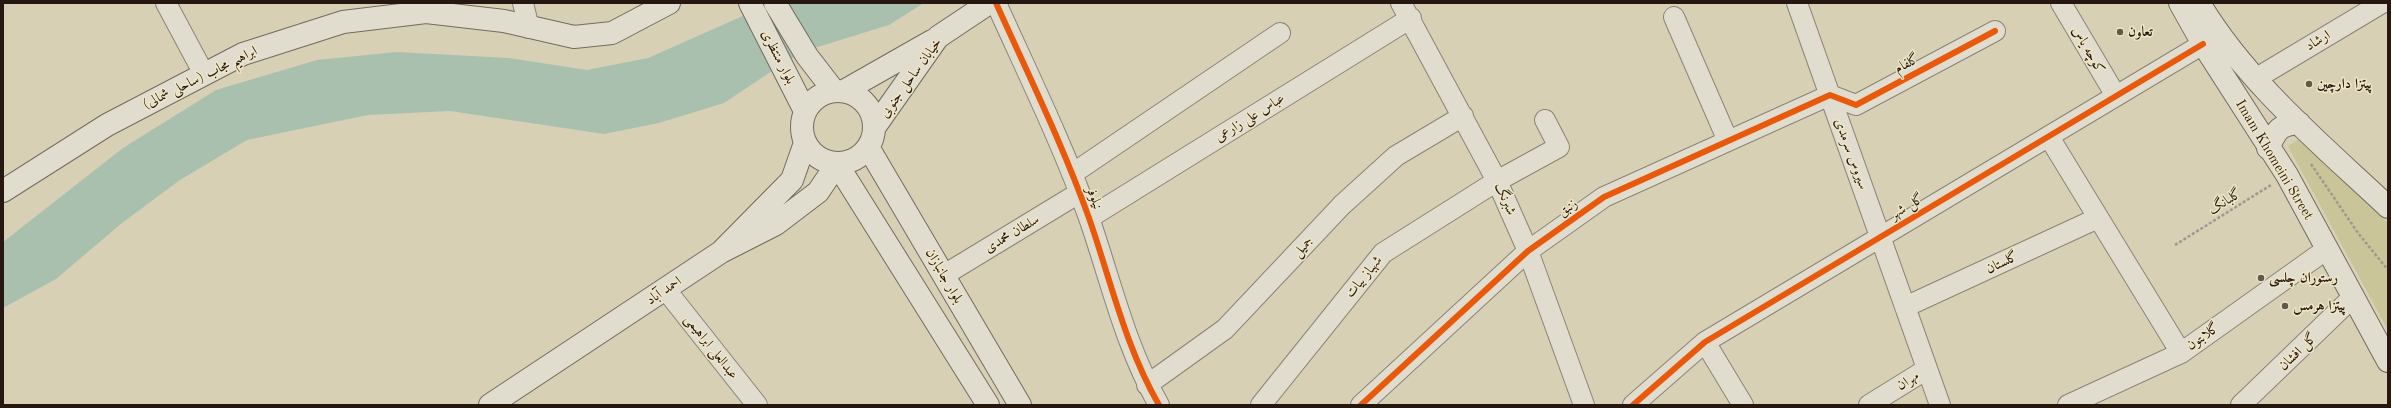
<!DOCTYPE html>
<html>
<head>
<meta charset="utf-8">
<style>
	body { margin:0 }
	#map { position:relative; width:2391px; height:408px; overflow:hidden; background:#d7d0b5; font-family:"Old Standard TT",serif }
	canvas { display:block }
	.frame { position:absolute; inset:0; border:4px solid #261710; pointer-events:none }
</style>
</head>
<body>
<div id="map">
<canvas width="2391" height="408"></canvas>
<div class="frame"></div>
</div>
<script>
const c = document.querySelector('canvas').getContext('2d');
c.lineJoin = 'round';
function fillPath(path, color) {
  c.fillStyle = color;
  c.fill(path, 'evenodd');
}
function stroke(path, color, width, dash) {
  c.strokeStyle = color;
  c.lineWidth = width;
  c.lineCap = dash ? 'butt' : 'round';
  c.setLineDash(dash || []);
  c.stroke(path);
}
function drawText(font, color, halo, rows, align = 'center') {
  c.font = font + ' "Old Standard TT",Amiri,serif';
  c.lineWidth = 3;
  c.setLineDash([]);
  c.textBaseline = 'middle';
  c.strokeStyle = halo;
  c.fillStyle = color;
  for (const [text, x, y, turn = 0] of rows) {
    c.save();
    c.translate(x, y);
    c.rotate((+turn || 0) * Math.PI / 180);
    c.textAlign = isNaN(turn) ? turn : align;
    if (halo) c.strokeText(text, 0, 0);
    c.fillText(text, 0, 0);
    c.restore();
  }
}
fillPath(new Path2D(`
	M2299,139L2388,223V330L2288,146Z`), '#c9c599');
fillPath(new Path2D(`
	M772,3H924L889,25L808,50L787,61L724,103L659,123L604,134L450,111L368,115L247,140L180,180L122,223L56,279L3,308V242L123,148L216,90L317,60L396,52L509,58L587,70L648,58Z`), '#aac0af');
const minor = new Path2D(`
	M166,3L204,74
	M523,3L529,28
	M996,3C1028,74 1063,145 1089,218C1111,281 1125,346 1159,405
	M1401,3L1497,181L1528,251L1584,405
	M1797,3L1940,405
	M2061,3L2116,96
	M1674,17L1728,141
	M2255,79L2382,3
	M2049,137L2181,353
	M1072,174L1280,33
	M1089,218L1411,18
	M944,275L1079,193
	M666,290L757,405
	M1905,307L2098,218
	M1705,342L1743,405
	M1147,385L1225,329L1342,205L1396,156L1463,116
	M1261,405L1383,253L1497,181L1559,147L1545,120
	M1361,405L1528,251L1604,197L1830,95L1856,105L1995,31
	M1633,405L1705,342L2203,44
	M1869,405L1927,369
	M2068,405L2181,353L2327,249
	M2241,405L2353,297`);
const secondary = new Path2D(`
	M750,3L805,111
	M775,3L807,56L834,91
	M2180,3L2203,44L2287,175L2388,361
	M2199,3C2247,83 2321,144 2388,207
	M802 127a36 36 0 1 1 72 0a36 36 0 1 1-72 0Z
	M844,91L932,41
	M874,128L938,37L989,3
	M868,147L1020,405
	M2268,148C2277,130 2278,125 2299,123
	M3,191L107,125L243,54L343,22L426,12L504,21L574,37L612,33L669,3
	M721,252L776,224L818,192L837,164L988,405
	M490,405L721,252L792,180L805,143`);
stroke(minor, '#8b8475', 22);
stroke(secondary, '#726c5e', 24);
stroke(new Path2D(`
	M2311,164L2358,233L2388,270
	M2175,245L2271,185`), '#9d998f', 2.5, [3, 2]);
stroke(minor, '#e0dcce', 20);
stroke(secondary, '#e0dcce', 22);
stroke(new Path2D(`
	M996,3C1028,74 1063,145 1089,218C1111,281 1125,346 1159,405
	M1361,405L1528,251L1604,197L1830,95L1856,105L1995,31
	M1633,405L1705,342L2203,44`), '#e8590c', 6);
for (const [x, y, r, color] of [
	[2120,32,4,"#64584a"],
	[2309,84,4,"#64584a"],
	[2261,278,4,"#64584a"],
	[2285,306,4,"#64584a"]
]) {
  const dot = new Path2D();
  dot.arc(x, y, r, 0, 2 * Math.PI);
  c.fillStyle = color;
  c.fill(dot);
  stroke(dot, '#eee6c6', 1.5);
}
drawText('bold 14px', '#261710', '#eee6c6', [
	["تعاون",2128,32],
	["پیتزا دارچین",2317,84],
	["رستوران چلسی",2269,278],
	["پیتزا هرمس",2293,306]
], 'left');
drawText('14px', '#261710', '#eee6c6', [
	["ارشاد",2318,41,-31],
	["کوچه یاس",2088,50,60],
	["بلوار منتظری",778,57,63],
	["گلفام",1907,64,-28],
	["ابراهیم مجاب (ساحلی شمالی)",200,78,-26],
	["خیابان ساحل جنوبی",911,78,-54],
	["عباس علی زارعی",1250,118,-32],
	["سیروس سرمدی",1851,154,70],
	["Imam Khomeini Street",2274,160,59],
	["نیلوفر",1094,198,69],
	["شبرنگ",1505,199,66],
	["گلبانگ",2225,202,-32],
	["گل شهر",1907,207,-31],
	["زنبق",1568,208,-35],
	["سلطان محمدی",1012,234,-31],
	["جمیل",1303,247,-47],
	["گلستان",2002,263,-25],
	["بلوار جانبازان",944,276,60],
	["شهباز بیات",1364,277,-51],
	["احمد آباد",664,291,-34],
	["گلابتون",2203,337,-35],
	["عبدالعلی ابراهیمی",711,347,52],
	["گل افشان",2298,352,-44],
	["مهران",1908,381,-32]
]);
</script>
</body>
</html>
